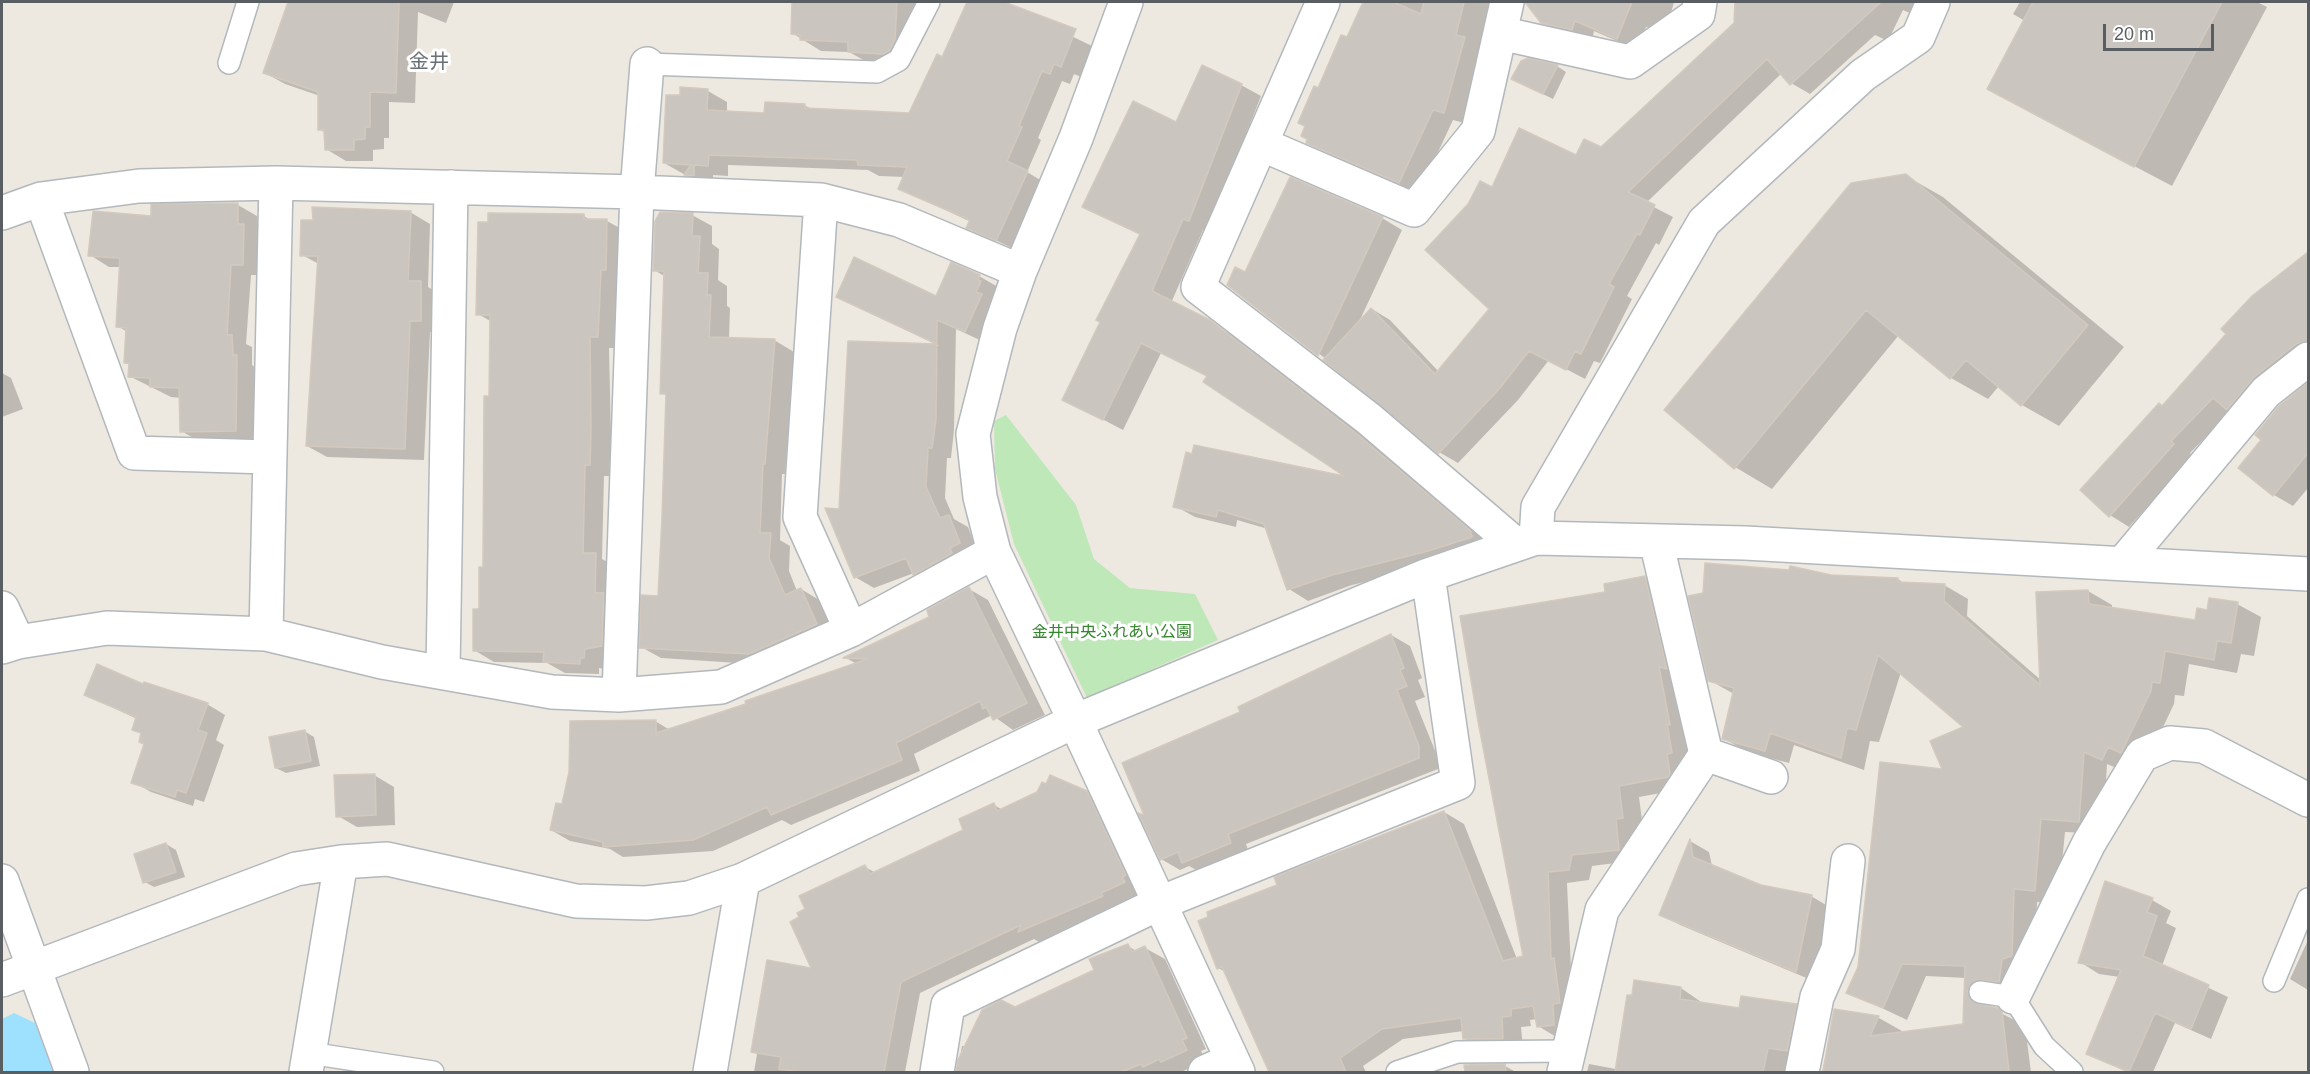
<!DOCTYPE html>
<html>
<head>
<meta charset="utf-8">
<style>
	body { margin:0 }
	#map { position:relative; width:2310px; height:1074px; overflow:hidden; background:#eee9e0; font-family:Helvetica,sans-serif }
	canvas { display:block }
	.frame { position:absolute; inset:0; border:3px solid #595e63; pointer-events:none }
	.scale { position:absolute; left:2103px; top:24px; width:111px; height:27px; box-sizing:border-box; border:3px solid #595e63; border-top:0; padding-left:8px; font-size:18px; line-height:21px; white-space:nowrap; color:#595e63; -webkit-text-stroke:4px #fff; paint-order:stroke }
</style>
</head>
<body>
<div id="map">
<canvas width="2310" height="1074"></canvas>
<div class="frame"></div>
<div class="scale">20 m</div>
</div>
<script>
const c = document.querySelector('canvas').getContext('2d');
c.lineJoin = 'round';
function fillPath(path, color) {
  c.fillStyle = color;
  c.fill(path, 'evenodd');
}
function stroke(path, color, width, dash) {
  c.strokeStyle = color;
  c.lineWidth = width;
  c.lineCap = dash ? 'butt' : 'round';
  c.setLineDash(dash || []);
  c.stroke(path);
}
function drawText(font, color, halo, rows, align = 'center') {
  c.font = font + ' Helvetica,"Noto Sans JP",sans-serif';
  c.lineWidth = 6;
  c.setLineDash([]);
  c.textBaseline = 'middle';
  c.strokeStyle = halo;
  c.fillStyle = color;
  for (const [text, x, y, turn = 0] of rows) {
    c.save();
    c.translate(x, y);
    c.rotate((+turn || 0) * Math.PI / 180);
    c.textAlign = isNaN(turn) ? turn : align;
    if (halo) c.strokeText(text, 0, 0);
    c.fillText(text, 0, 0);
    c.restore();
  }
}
fillPath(new Path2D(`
	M1006,415L1076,505L1094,559L1130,588L1195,594L1218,640L1087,698L1014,544L995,469L994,421Z`), '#bfe8b9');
fillPath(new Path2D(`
	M14,1013L35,1023L53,1072H2V1019Z`), '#9ee1ff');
fillPath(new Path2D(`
	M290,2H454L446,23L418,12L415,103L389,102V138H384V149L373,150V161H346L326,149V133L319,129L320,96L285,84L265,73Z
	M794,2H918L915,51L869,63L849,52L821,51L792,33Z
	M978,2L983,4L984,2H1001L1092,46L1081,77L1074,74L1070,84L1062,81L1038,138L1041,140L1027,172L1047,184L1016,250L968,227L971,222L900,189L905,177L879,176L868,170L728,165V176L713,175V186H705L664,163L681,97L708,91L727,102V112L766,114L804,105L813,110L910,114Z
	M1365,2H1501L1464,123L1453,120L1419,193L1327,153L1307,142L1319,90Z
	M1527,2H1674L1666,31L1646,27L1636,49L1594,31L1592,40L1562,33L1542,22Z
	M1737,2H1920L1914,15L1903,10L1888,41L1875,35L1810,94L1791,83L1782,73L1646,203L1673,217L1659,245L1656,243L1627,296L1632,299L1600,363L1594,361L1585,379L1549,360L1518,400L1458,463L1439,452L1326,359L1229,285L1246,274L1290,179L1382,218L1402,230L1359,322L1372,309L1390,320L1439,372L1491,309L1492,189L1601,149L1734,24Z
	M2020,2H2257L2267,7L2172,186L2026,109L2025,21L2013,14Z
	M1557,66L1566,72L1553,99L1522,84Z
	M1241,85L1261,96L1208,231L1203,230L1171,303L1230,334L1377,447L1490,543L1448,562L1352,585L1308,601L1289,589L1268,529L1237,520L1236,527L1195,517L1175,506L1350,479L1208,376L1161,353L1123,430L1064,399L1141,235L1084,206L1177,124Z
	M1906,176L1943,197L2124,347L2059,426L2022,405L1999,386L1988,399L1951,378L1899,335L1772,489L1735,467L1666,410Z
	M238,205L257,216V233L263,237V275H251L246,344L252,347V365L256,368L255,441L201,442L181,431V398L171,397L129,376L130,365L125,363L127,332L118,326L121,267H109L90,255L152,218Z
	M410,212L430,224L428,287L440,294V332H430L424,460L327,457L307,446L319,264L302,255Z
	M692,215L712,226V244L719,249L718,280L727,286V306L730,308L729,339L774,340L794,352L785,474H782L780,540L790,546L789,571L797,591L801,589L821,601L836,636L769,665L661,658L641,647L660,597L668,396L662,393L666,277L654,270Z
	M584,216L592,221H607L627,232L618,348H609L611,438L609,476H604L602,559L615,566L604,669L599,668V674L565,673L547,663L494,662L474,650L484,568L492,322L478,314Z
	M2308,254V361L2231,411L2190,453L2193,456L2129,527L2110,515L2163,407L2228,334L2253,297Z
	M979,276L998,287L984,342L956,329L954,430L951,458H947L945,498L954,519L968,527L978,554L933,585L914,573L874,588L855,577L840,511L849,343L939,346L837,297L936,298Z
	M2,373L11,378L23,409L2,417Z
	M2308,383V488L2293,506L2274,495L2263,440L2280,407Z
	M1831,576L1898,579L1905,584L1944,585L1968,599L1967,616L2042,681L2088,591L2112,605V609L2196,621L2208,611L2237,604L2261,617L2254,656L2241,654L2237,673L2189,664L2184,696L2175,695L2174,704L2145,765L2126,772L2107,764L2103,834L2065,832L2058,904L2037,902L2035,970L1991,1004L1992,1008L2025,1026L2031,1072H1822L1835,1011L1879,1018L1902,1031L1901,1034L1965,1026L1966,978L1926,976L1907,1020L1848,992L1944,770L1966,728L1901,672L1879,742L1870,741L1864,770L1794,745L1789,763L1747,752L1723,738L1734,694L1709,680Z
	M1645,578L1665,589L1691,764L1688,788L1639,797L1643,828L1635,830L1639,860L1592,866L1589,880L1567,883L1571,969L1574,971L1558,1038L1538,1026L1537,1019L1530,1020L1531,1026L1521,1027L1523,1049L1484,1050L1464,1038V1031L1403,1039L1363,1066L1366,1072H1272L1226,972L1218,968L1279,886L1444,812L1464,824L1517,959L1525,957L1607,593Z
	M969,589L988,600L1045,715L1013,730L992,715L914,754L920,771L791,825L782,820L713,851L623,857L610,849L570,841L551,830L564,806L655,721L670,730L857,664L846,658L931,617Z
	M1391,635L1410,646L1422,678L1418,680L1425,697L1415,701L1438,758V769L1246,844L1249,853L1202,873L1189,866L1180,870L1161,859L1146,818L1242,713Z
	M144,686L207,704L225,715L216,740L224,745L204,802L195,799L193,806L151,792L133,782L146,744L142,734L134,729L137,719L86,695Z
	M304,731L314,737L320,766L286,773L276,768Z
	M374,775L394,787L395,825L357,827L338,816Z
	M1086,792L1106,804L1143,894L1120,904L1122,908L1039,942L1034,939L920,993L905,1072H754L757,1054L753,1052L813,970L865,867L876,873L965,831L994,805L1003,810Z
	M1690,841L1709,852L1712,866L1761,886L1811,896L1831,908L1816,982L1680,925L1660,914Z
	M166,844L176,850L185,877L154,887L145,882Z
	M2152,900L2171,911L2166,923L2176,928L2162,966L2228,997L2211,1039L2175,1023L2153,1072H2127L2088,1053L2120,977L2099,974L2080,962Z
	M2308,940V990L2290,979Z
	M1128,946L1138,952L1145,948L1165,959L1206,1049L1201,1051L1206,1061L1181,1072H957L962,1046H966L1015,1008L1096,971Z
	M1681,988L1704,1004L1740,1009L1796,1005L1820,1019L1809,1072H1587L1589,1064L1616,1069Z
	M1466,1066H1505L1516,1072H1466Z`), '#0003');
const building = new Path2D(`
	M288,2H399L396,93L370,92V127H365V139L354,140V150H325L324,130H318V92L263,73Z
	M792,2H897L895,40L889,51L883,54L848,52V42L800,40V35L791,34Z
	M967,2H1004L1076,29L1061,67L1054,64L1050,74L1042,71L1019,126L1022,127L1007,161L1028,171L996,241L966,228L970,220L898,189L907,167L858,165L857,160L709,155L708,166L694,165V176L684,175L691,165L663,163L666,95H680V87L708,89L707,110L764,113L765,102L805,104V108L909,113L937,54L942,57Z
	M1363,2H1393L1421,14L1424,2H1464L1456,35L1465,37L1444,113L1433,110L1399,183L1306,143L1307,139L1301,136L1305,126L1298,123L1314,86L1318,88L1341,35L1347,37Z
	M1525,2H1632L1617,39L1575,21L1572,30L1541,23Z
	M1735,2H1881L1790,85L1767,59L1628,192L1655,205L1640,235L1637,234L1609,284L1614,287L1581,354L1575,351L1566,370L1529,351L1499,389L1438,454L1323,360L1371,308L1435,374L1489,309L1425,250L1468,204L1480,181L1492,187L1519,128L1576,155L1584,139L1601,147L1734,23Z
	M2033,2H2222L2134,167L1987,89Z
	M1528,58L1558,65L1543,94L1511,79L1521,61Z
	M1202,65L1242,84L1189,221L1183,219L1152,291L1210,320L1357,434L1470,530L1472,537L1428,551L1332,575L1287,590L1264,524L1218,510L1216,517L1173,507L1186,452L1192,454L1194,445L1344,476L1203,382L1207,376L1141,343L1103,420L1062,400L1100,322L1096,320L1140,234L1082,207L1133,101L1176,122Z
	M1906,174L2088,325L2021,406L1966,360L1950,379L1866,310L1734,469L1664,410L1851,183Z
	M1290,177L1383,217L1318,356L1227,285L1235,267L1245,272Z
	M238,203V224H244L243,265H231L227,335H232L233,355H237L236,431L180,432L179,388L150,387V378L128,377L129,363H124L126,328L116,327L120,258L88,256L93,211L151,216V204Z
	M312,207L411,211L408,281H421V321H410L405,449L306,446L318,256H300L301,220H313Z
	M660,212L693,213L692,236H700L698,273H708L707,295H711L709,337L775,339L765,464H763L760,533H771L769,558L785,595L801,588L817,624L749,654L639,648L641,595L658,596L662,517L666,394H660L664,271H653L655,221Z
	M488,213L584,214V219H607L606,270H601L598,337H590L591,426L590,465H585L583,553H596L595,593H604L602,646L585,649L584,658H580V664L543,662L544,652L473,651V609H479V567H483L484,396H489L490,315H476L478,222H488Z
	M2308,252V341L2296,344L2254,377L2227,410L2213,398L2171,441L2174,444L2109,517L2080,490L2159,403L2162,406L2226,334L2221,329L2252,296Z
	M854,257L936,296L951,262L980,275L978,280L981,281L976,292L982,294L965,332L937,320L936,419L932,448H928L926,487L940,518L949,515L960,543L950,548L952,553L913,575L906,558L854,578L825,508L839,509L848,341L937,344L836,297Z
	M2308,382V453L2273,496L2238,468L2261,440L2255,435L2279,406Z
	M1705,563L1789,570L1790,566L1831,575L1898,578V582L1945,584L1944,601L2040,685L2036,592L2088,590L2089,604L2195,620L2197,608L2207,610L2209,598L2238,602L2231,643L2217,641L2214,660L2165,651L2160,683L2152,682L2151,691L2121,753L2108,747L2102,760L2084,752L2079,822L2041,819L2035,891L2014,889L2012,956L2002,959L1999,982L1976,980L1967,991L1973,1002L1998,1008L2002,1011L2009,1072H1823L1834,1009L1879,1016L1870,1036L1963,1024L1965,966L1902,964L1883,1008L1846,993L1858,967L1880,762L1942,769L1930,741L1963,727L1878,655L1856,730L1847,728L1841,758L1770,733L1765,751L1722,739L1734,688L1708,681L1688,596L1703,593Z
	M1645,576L1667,669L1659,667L1670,725L1667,724L1672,753L1667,754L1670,774L1668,777L1619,786L1623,818L1616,819L1619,850L1572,855L1569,870L1548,872L1551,959L1554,958L1560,1003L1553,1004L1554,1025L1537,1027L1533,1006L1511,1009V1016L1502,1017L1503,1039H1463L1461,1018L1382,1029L1340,1058L1346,1072H1269L1222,967L1217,969L1198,921L1208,917L1207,912L1277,885L1274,877L1444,811L1503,961L1523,956L1478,721L1460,616L1605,592L1604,584Z
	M969,587L1027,703L993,720L986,707L983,709L980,701L896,743L902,760L771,815L767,807L693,840L603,847V842L550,830L556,803L562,804L569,772L570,721L656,720V733L746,704L745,701L868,659L843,658L929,617L927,610Z
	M1391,634L1404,668L1400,670L1407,686L1397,690L1419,746V758L1228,834L1231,843L1182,863L1178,852L1160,860L1138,813L1144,815L1122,763L1240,712L1238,707Z
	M97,664L143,684L144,682L208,703L198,730L207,733L186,793L177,790L175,797L131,783L144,744L139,742L141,733L132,730L136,717L84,695Z
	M305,730L311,761L275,768L269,737Z
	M375,774L376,815L336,817L334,775Z
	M1050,775L1087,791L1126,875L1122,877L1125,882L1101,893L1103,896L1018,932L1021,925L901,982L884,1072H803L779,1069L781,1057L751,1052L767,960L811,968L790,922L799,917L797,913L805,909L799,896L865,865L870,874L963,830L959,819L994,803L997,811L1037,792L1042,782L1046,784Z
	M1690,839L1693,857L1761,885L1812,895L1796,972L1659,915Z
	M166,843L176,872L143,883L134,854Z
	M2105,881L2153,898L2147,912L2157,916L2143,956L2209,985L2191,1029L2155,1013L2129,1072L2086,1054L2121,970L2078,963Z
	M1128,944L1132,952L1145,946L1187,1038L1182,1040L1187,1050L1161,1062L1159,1059L1143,1067L1141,1064L1121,1072H956L958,1060L982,1010L1001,1000L1015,1007L1094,970L1089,959Z
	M1634,980L1681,987L1680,999L1739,1008L1741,996L1797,1004L1787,1051L1768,1048L1763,1072H1615L1627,995H1632Z
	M1505,1064L1506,1072H1465L1464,1065Z`);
fillPath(building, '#cbc5bf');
stroke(building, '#d3c9be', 1.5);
const lane = new Path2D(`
	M229,63L248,2
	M647,64L877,72L899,60L929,2
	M2274,981L2308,899
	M1980,992L2013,997L2044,1046L2072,1072
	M309,1053L433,1072
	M1397,1072L1457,1052L1567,1051`);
const street = new Path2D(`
	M1126,2L1076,138L1020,271L1000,328L973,434L980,497L994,552L1075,721L1238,1072
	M1323,2L1198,287L1369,419L1515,544
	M1933,2L1918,37L1863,75L1704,222L1538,507L1536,538L1745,543L2308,574
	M1500,33L1630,62L1698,14L1700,2
	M1261,144L1414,210L1478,131L1507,2
	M41,199L134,453L269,457
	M821,200L800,517L851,630
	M2,213L41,199L139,186L276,183L637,192L821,200L899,220L1020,271
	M2123,563L2266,392L2308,359
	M2,608L18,642
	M266,634L276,183
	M2,647L18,642L107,628L266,634L382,662L552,692L619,695L721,687L851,630L994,552
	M443,671L451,187
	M619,695L637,192L647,64
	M1706,754L1771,777
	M2,881L72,1072
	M2,980L296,869L341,862L387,859L576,901L646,903L689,898L743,880L1075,721L1428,575L1536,538
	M2013,997L2089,843L2142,755L2170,743L2204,746L2308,800
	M306,1072L341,862
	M937,1072L948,1005L1160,903L1458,783L1428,575
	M1205,1072L1232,1060
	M1564,1072L1602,910L1706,754L1656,541
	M1802,1072L1817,997L1838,949L1848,861`);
const secondary = new Path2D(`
	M710,1072L743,880`);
stroke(lane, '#b3b8bc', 24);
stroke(street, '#b3b8bc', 36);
stroke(secondary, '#b4b9be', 36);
stroke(lane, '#fff', 21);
stroke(street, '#fff', 33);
stroke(secondary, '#fff', 33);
drawText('16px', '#33872c', '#fff', [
	["金井中央ふれあい公園",1112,633]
]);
drawText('20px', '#6a7075', '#fff', [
	["金井",429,62]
]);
</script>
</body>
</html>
